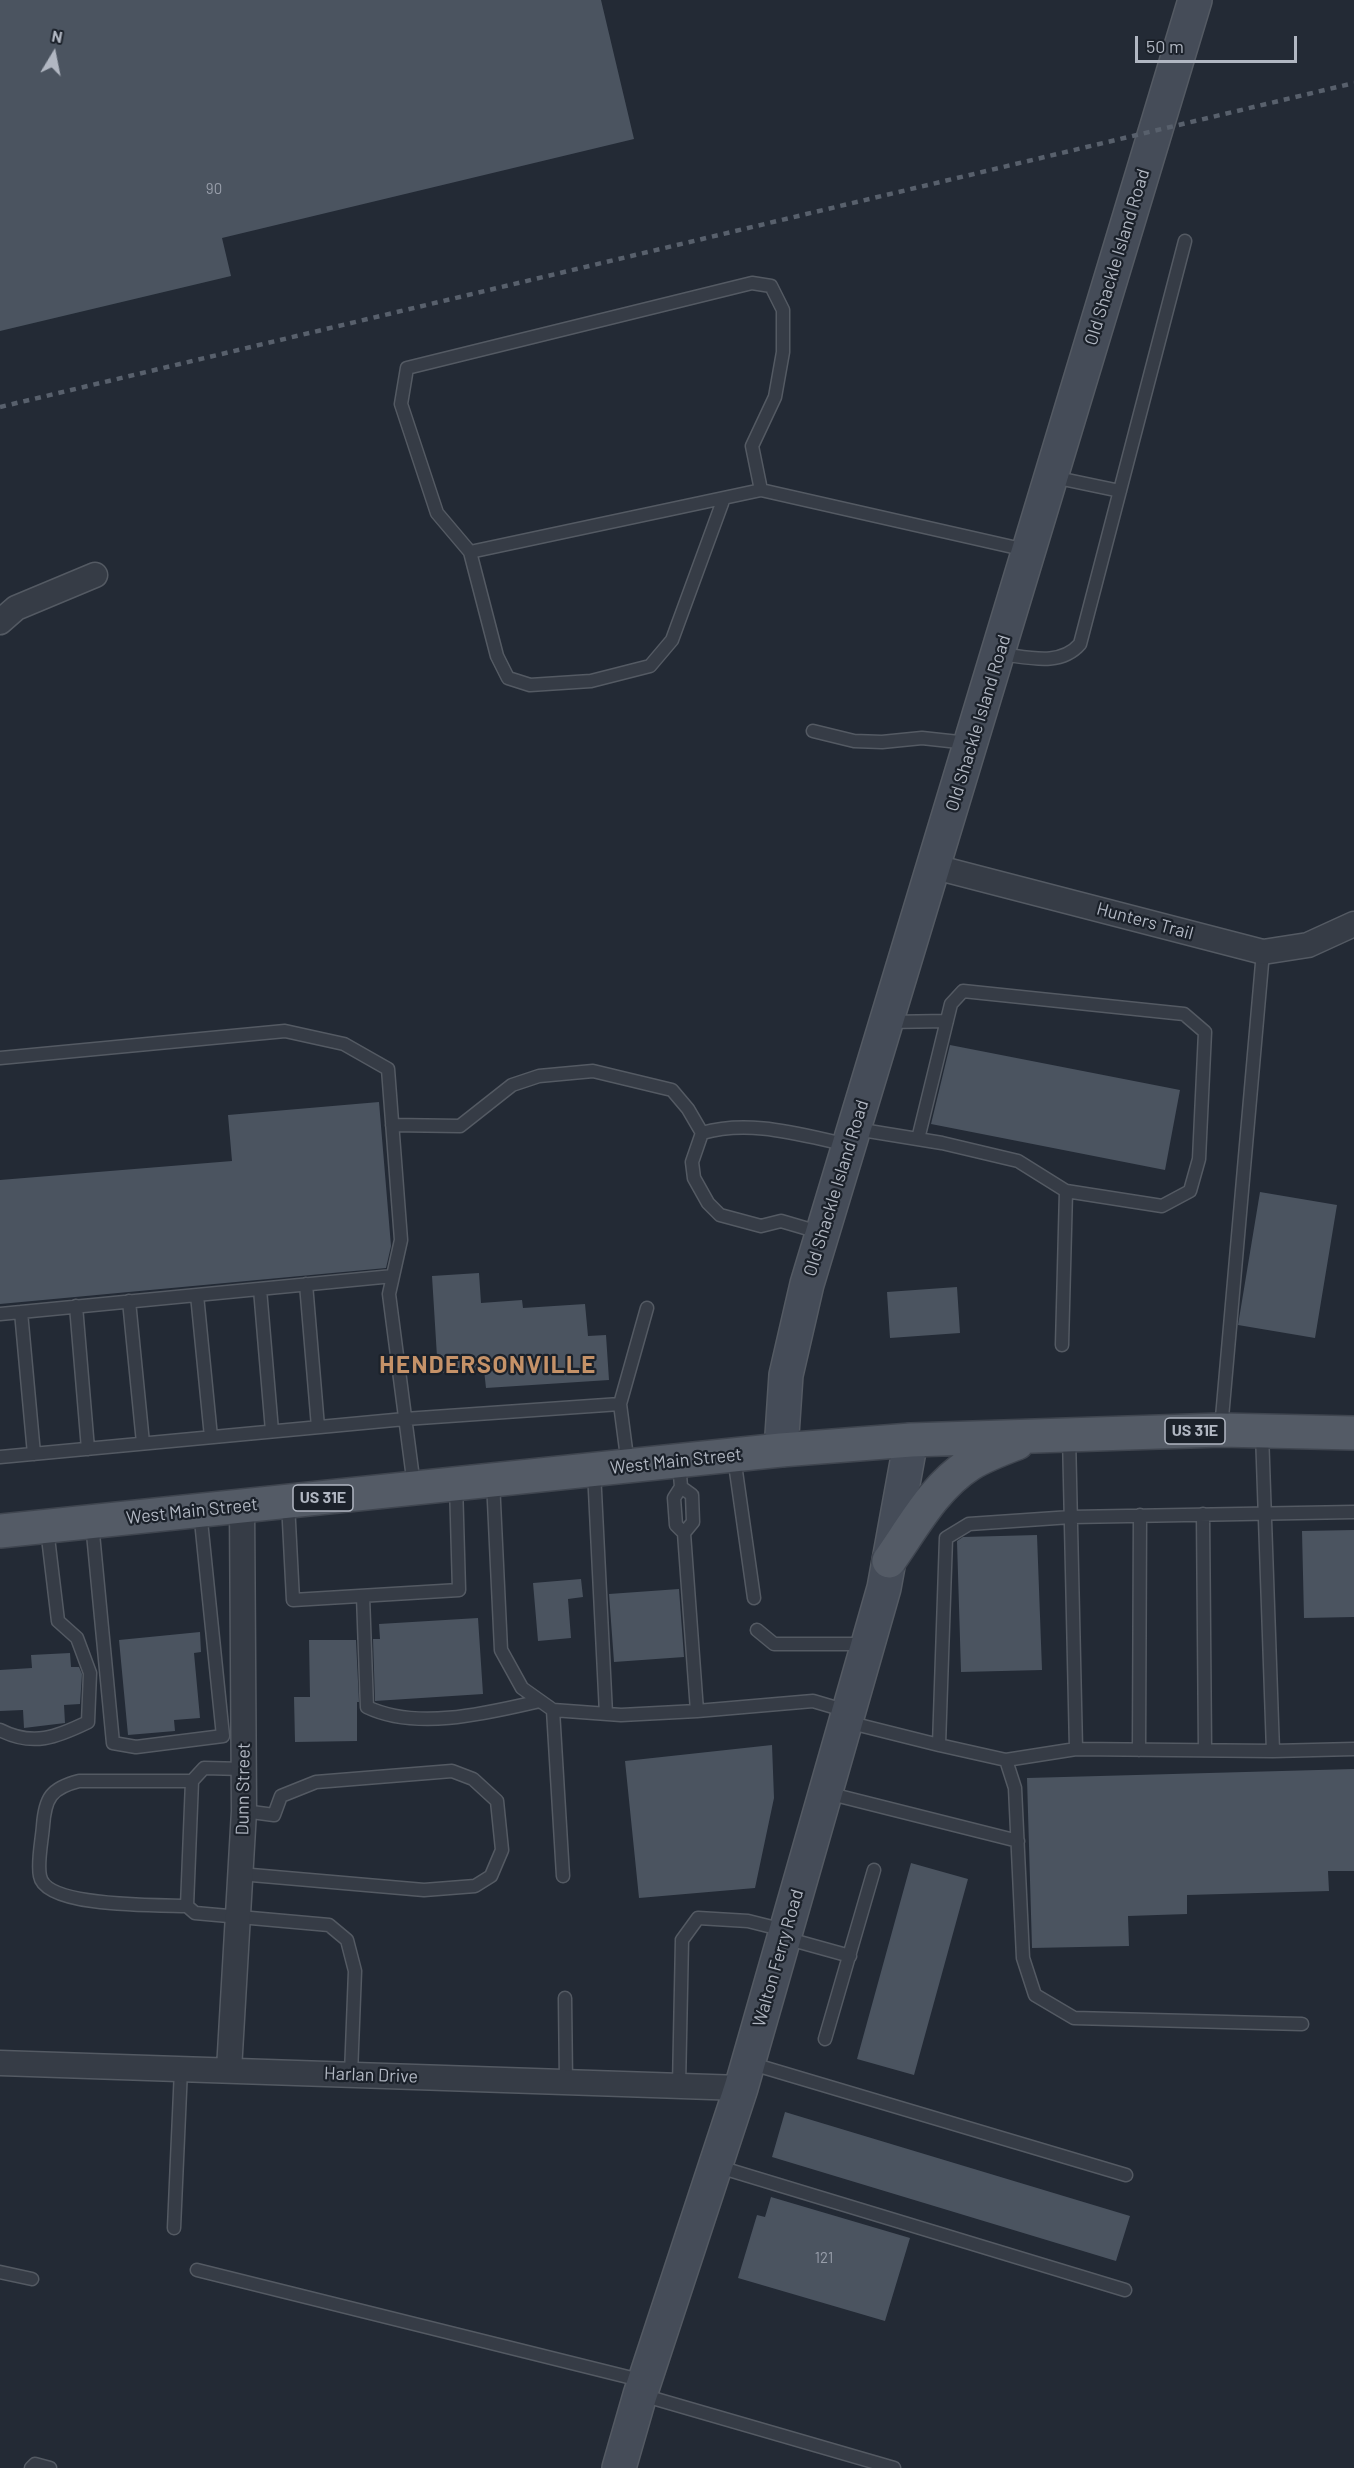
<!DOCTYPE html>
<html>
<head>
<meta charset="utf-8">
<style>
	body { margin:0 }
	#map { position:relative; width:1354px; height:2468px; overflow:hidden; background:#232a35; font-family:Barlow,sans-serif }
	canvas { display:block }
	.north { position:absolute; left:24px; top:24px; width:60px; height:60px; -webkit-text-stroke:4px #1b212a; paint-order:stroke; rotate:10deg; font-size:16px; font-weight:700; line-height:24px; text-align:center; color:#b1b7c2 }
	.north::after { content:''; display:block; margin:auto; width:21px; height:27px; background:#b1b7c2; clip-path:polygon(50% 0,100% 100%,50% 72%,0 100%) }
	.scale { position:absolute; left:1135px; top:36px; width:162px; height:27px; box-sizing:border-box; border:3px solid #b1b7c2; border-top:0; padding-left:8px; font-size:18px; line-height:21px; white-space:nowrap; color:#b1b7c2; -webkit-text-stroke:4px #1b212a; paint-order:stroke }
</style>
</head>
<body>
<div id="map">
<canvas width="1354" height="2468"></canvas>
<div class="north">N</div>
<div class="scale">50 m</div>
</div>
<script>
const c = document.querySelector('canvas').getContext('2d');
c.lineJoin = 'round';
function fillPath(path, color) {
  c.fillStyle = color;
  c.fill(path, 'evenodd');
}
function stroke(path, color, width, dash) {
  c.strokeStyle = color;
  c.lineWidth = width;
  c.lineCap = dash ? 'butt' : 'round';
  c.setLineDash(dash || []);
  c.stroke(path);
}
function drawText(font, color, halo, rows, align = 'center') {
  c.font = font + ' Barlow,sans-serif';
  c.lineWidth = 4.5;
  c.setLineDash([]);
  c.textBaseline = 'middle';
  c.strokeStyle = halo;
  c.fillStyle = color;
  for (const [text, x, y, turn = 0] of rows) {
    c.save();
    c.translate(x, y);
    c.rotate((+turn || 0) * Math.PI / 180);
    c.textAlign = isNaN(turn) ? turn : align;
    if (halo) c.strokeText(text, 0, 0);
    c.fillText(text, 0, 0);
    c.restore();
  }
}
fillPath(new Path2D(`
	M0,0H601L634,139L222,238L231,276L0,331Z
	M950,1045L1180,1090L1165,1170L931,1124Z
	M379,1102L391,1246L386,1268L0,1304V1180L232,1161L228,1115Z
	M1260,1192L1337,1205L1315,1338L1238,1325Z
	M479,1273L481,1303L522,1300L523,1308L585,1304L588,1336L606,1335L609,1380L486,1388L484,1370L438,1373L432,1276Z
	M957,1287L960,1333L890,1338L887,1292Z
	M1354,1530V1617L1304,1618L1302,1531Z
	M1037,1535L1042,1670L961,1672L957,1541L963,1537Z
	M581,1579L583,1597L568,1599L571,1638L538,1641L533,1583Z
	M679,1589L684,1657L614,1662L609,1594Z
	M478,1618L483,1694L375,1701L373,1639H380L379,1624Z
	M200,1632L201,1652L194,1653L200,1718L174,1720L175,1731L128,1735L119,1640Z
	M309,1640H356L359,1702H357V1741L295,1742L294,1697H310Z
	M70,1653L71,1667H79L82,1674L80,1704L64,1705L65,1723L24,1728L23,1710L0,1711V1670L32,1668L31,1655Z
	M772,1745L774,1798L755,1888L639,1898L625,1761Z
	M1354,1769V1871H1328L1329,1891L1187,1895V1914L1128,1916L1129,1946L1032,1948L1027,1778Z
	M911,1863L968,1879L914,2075L857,2059Z
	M785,2112L1130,2216L1116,2261L772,2157Z
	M771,2197L910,2238L885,2321L738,2278L757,2215L765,2217Z`), '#4b5460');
const lane = new Path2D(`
	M1053,477L1120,491
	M761,490L752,446L775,397L783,352V310L771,286L752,283L407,368L401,404L437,513L470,552L761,490L1026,550
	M470,552L497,656L508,678L530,685L591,681L650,666L672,640L724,498
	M1000,654C1028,657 1060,667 1080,644L1185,241
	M813,731L854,741L882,742L922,738L968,743
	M888,1022L947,1021
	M0,1058L285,1031L344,1044L388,1069L401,1240L389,1294L414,1486
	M392,1125L460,1126L512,1085L539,1076L593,1071L672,1090L688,1109L702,1133L692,1162L694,1178L708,1203L720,1215L761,1226L781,1221L822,1233
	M856,1129L942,1143L1018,1161L1066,1191L1162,1206L1190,1191L1199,1159L1205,1032L1184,1014L963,991L951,1004L918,1139
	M702,1133C751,1119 800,1135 849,1145
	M306,1284L318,1427
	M260,1289L272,1431
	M197,1295L211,1437
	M129,1301L143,1443
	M76,1306L88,1449
	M21,1312L34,1454
	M0,1314L393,1276
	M1062,1345L1066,1191
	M620,1404L647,1308
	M1221,1429L1263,952
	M1069,1436L1076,1749L1273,1751L1262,1433
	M0,1457L405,1419L620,1404L628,1465
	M734,1457L754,1598
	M679,1462L681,1487L674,1498L676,1525L684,1533L697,1711L813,1701L847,1711
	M594,1471L606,1714
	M493,1481L501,1650L522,1688L553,1710L621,1715L697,1711
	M681,1487L692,1495L693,1522L684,1533
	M288,1503L293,1600L459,1590L456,1484
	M1203,1514L1205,1750
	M92,1523L113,1743L136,1747L223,1736L200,1511
	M363,1596L367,1707C417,1731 488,1713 540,1701
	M757,1630L774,1644H867
	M553,1710L563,1876
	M847,1722L939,1745
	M0,1730C33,1747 57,1737 88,1722L90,1673L77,1638L58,1621L47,1529
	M1076,1749L1006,1760L939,1745L946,1538L969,1524L1071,1517L1354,1512
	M1139,1750L1140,1515
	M1273,1751L1354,1749
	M1006,1760L1015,1788L1023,1958L1035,1995L1074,2018L1302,2024
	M244,1769L204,1768L192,1781L187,1906L195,1913L329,1925L347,1940L355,1971L351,2074
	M827,1793L1018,1841
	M240,1874L424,1890L475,1886L491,1876L502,1850L497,1801L473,1779L452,1771L316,1782L281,1796L274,1815L244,1811
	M187,1906C160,1905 45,1908 40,1876C37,1863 42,1840 43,1826C45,1798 51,1788 79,1781H192
	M785,1938L850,1956
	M565,1998L566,2082
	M825,2039L874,1870
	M749,2063L1126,2175
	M679,2086L682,1940L698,1918L748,1921L784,1930
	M716,2166L1125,2290
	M174,2228L181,2069
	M197,2270L644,2381
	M0,2272L32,2279
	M642,2395L894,2468
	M31,2468L35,2464L50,2468`);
const street = new Path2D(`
	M0,622L16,608L95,575
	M935,867L1263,952L1308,945L1354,924
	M0,2063L741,2088
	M229,2070L244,1811L242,1506`);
const secondary = new Path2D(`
	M781,1450L786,1375L807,1284L1195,0
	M619,2468L640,2395L741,2088L884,1588L911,1440`);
const primary = new Path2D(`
	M0,1531L781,1450L911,1440L1221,1430L1354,1433
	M889,1561C913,1527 934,1487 970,1464C985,1455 1001,1449 1017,1443`);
stroke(lane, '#545a63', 15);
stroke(street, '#545a63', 27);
stroke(secondary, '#545a63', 36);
stroke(primary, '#3f454f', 36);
stroke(lane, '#363c46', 12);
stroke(street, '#363c46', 24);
stroke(secondary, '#454c58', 33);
stroke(primary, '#545b66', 33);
stroke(new Path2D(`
	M0,407L1354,83`), '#58606c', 4.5, [6, 6]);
drawText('15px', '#989eaa', null, [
	["90",214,189],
	["121",824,2258]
]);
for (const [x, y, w] of [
	[1195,1431,60],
	[323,1498,60]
]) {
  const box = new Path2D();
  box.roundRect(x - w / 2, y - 13, w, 26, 4.5);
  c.fillStyle = '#1b212a';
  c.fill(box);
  stroke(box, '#b1b7c2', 1.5);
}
drawText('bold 16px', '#b1b7c2', null, [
	["US 31E",1195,1431],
	["US 31E",323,1498]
]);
drawText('18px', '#b1b7c2', '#1b212a', [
	["Old Shackle Island Road",1117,257,-73],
	["Old Shackle Island Road",978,723,-73],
	["Hunters Trail",1145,921,15],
	["Old Shackle Island Road",836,1188,-73],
	["West Main Street",676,1461,-6],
	["West Main Street",192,1511,-6],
	["Dunn Street",243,1789,-89],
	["Walton Ferry Road",778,1958,-74],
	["Harlan Drive",371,2075,2]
]);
c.letterSpacing = '1.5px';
drawText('bold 24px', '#c59268', '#1b212a', [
	["HENDERSONVILLE",488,1365]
]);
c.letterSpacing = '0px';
</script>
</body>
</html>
